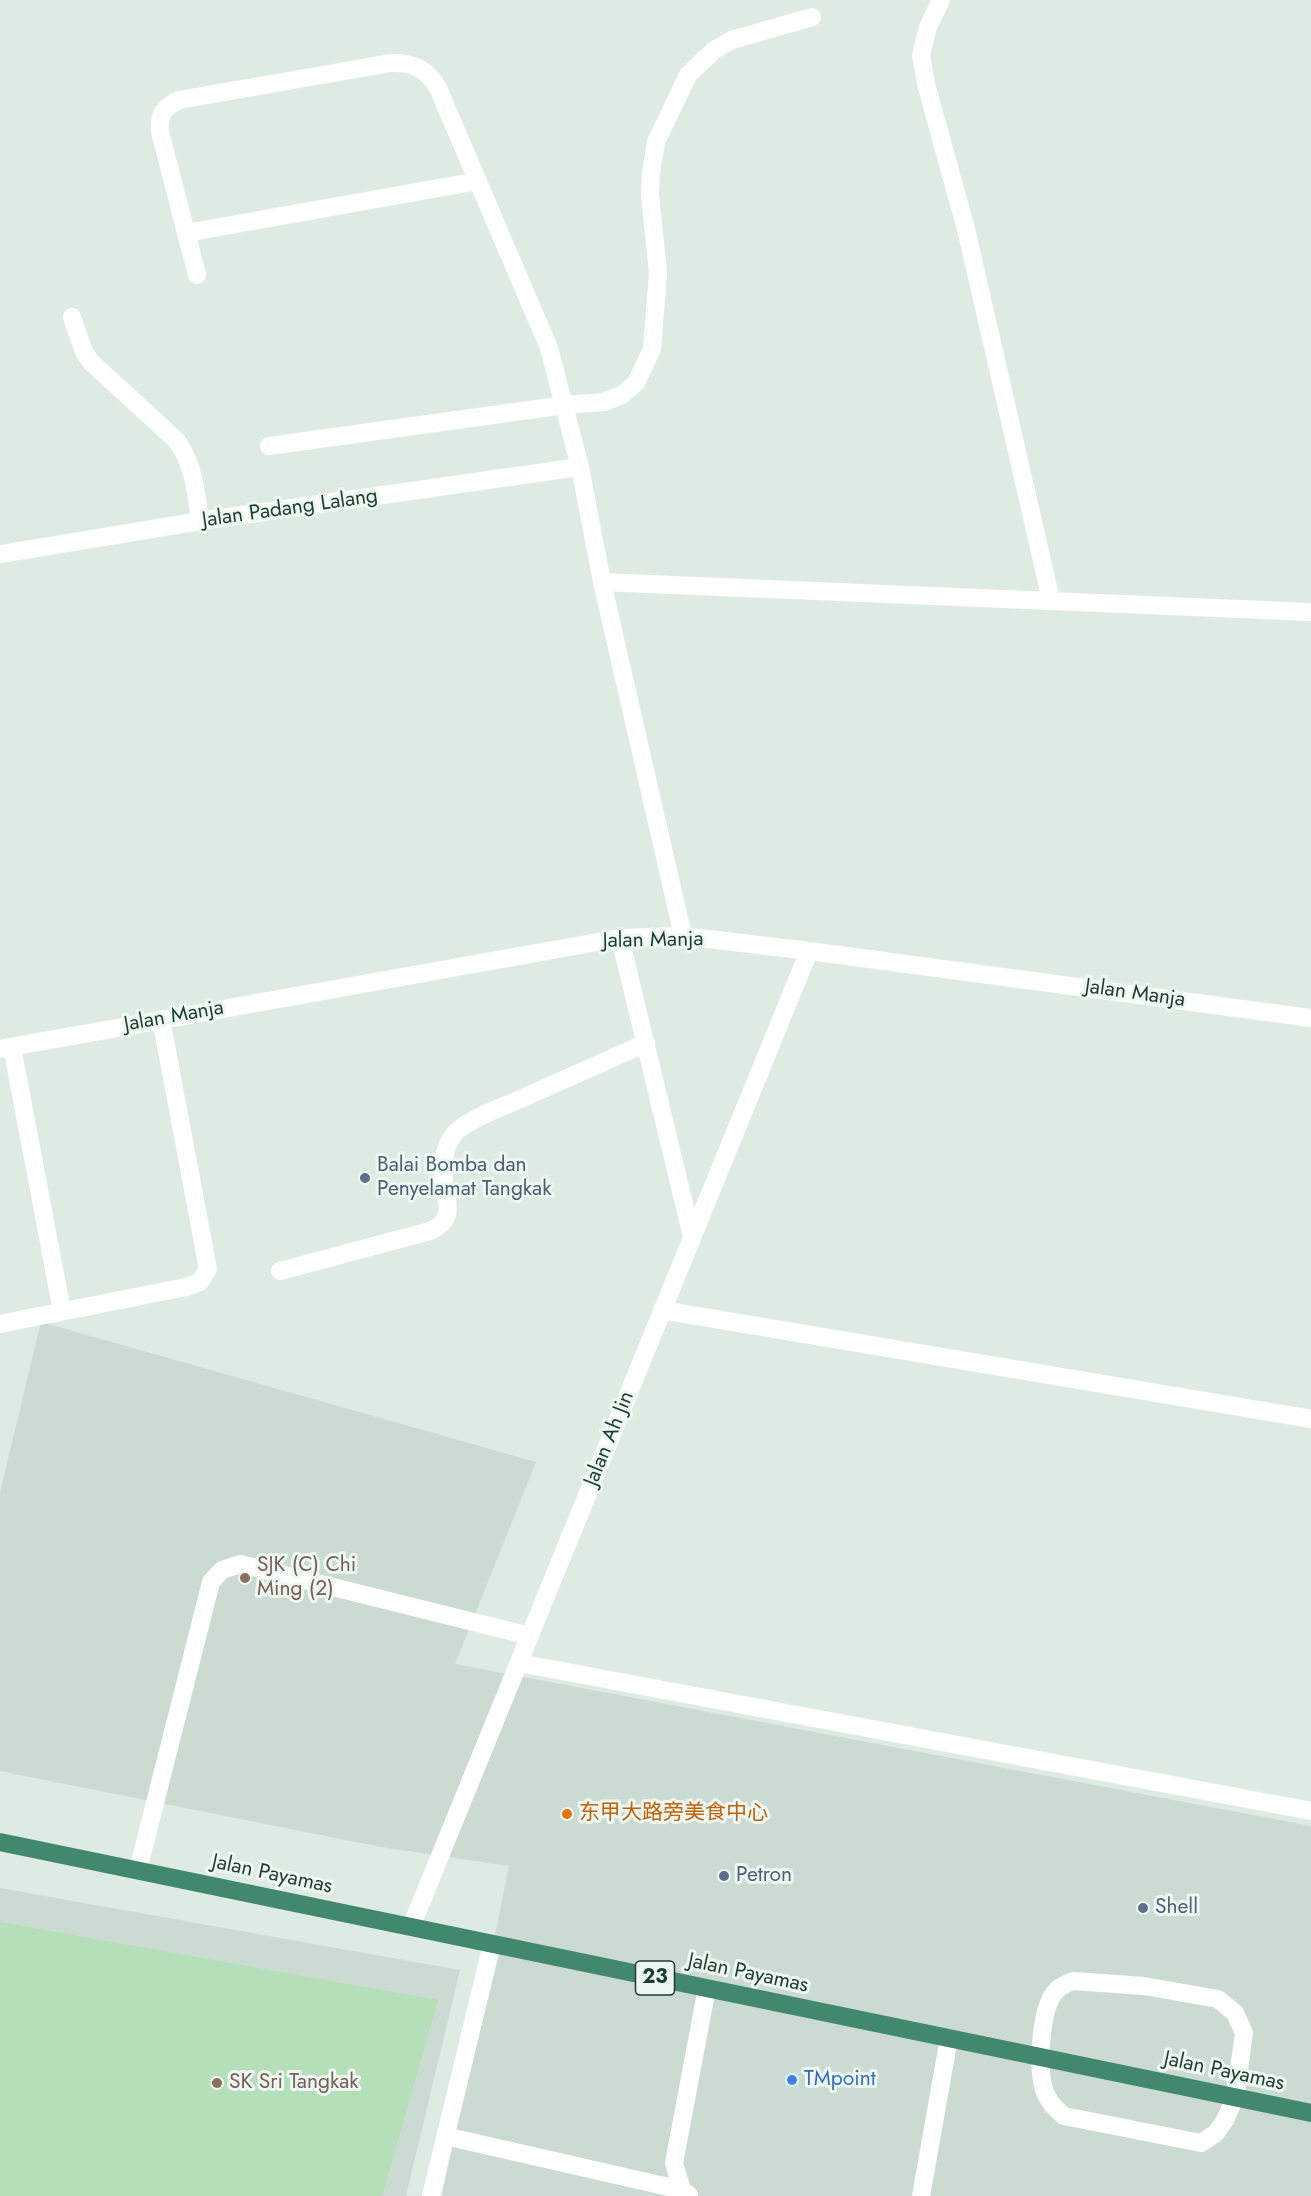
<!DOCTYPE html>
<html>
<head>
<meta charset="utf-8">
<style>
	body { margin:0 }
	canvas { display:block; background:#deebe3 }
</style>
</head>
<body>
<canvas width="1311" height="2196"></canvas>
<script>
const c = document.querySelector('canvas').getContext('2d');
c.lineJoin = 'round';
function fillPath(path, color) {
  c.fillStyle = color;
  c.fill(path, 'evenodd');
}
function stroke(path, color, width, dash) {
  c.strokeStyle = color;
  c.lineWidth = width;
  c.lineCap = dash ? 'butt' : 'round';
  c.setLineDash(dash || []);
  c.stroke(path);
}
function drawText(font, color, halo, rows, align = 'center') {
  c.font = font + ' Jost,"Noto Sans SC",sans-serif';
  c.lineWidth = 6;
  c.setLineDash([]);
  c.textBaseline = 'middle';
  c.strokeStyle = halo;
  c.fillStyle = color;
  for (const [text, x, y, turn = 0] of rows) {
    c.save();
    c.translate(x, y);
    c.rotate((+turn || 0) * Math.PI / 180);
    c.textAlign = isNaN(turn) ? turn : align;
    if (halo) c.strokeText(text, 0, 0);
    c.fillText(text, 0, 0);
    c.restore();
  }
}
fillPath(new Path2D(`
	M41,1322L536,1462L455,1664L1311,1826V2196H442L509,1866L381,1847L0,1771V1492Z
	M0,1888L460,1970L406,2196H0Z`), '#ccdbd2');
fillPath(new Path2D(`
	M0,1922L438,2000L382,2196H0Z`), '#b4dfb9');
stroke(new Path2D(`
	M186,233L478,181
	M72,317L84,352L91,362L177,441C194,465 196,492 200,521
	M280,1271L430,1231C457,1218 446,1203 444,1181C442,1163 444,1146 455,1133C467,1120 499,1108 516,1101C559,1082 603,1062 646,1043
	M138,1870L211,1582L222,1570L240,1564L530,1636
	M1073,1981L1144,1986L1218,1999L1235,2013L1244,2033L1235,2098L1225,2120L1216,2133L1201,2143L1064,2116C1054,2108 1046,2099 1043,2086C1038,2064 1040,2006 1057,1990C1060,1986 1068,1983 1073,1981Z
	M445,2136L682,2190
	M689,2195L682,2190L674,2163L707,1988
	M431,2196L492,1944`), '#fff', 18);
stroke(new Path2D(`
	M941,0L928,27L921,55L926,84L966,229L1051,600
	M197,275L160,132C158,115 164,107 179,100L391,63C413,62 427,69 438,88L549,348L580,467L602,582L683,936
	M269,446L565,405L604,402L622,395L636,383L652,349L658,273L650,194L651,173L656,142L688,75L714,50L732,40L812,17
	M0,554L200,521L580,467
	M602,582L1311,612
	M620,938L692,1237
	M12,1047L62,1311
	M662,1310L1311,1419
	M0,1324L186,1287L200,1282L208,1269L161,1019
	M519,1663L1311,1811
	M411,1927L809,951
	M921,2196L949,2038`), '#fff', 18);
stroke(new Path2D(`
	M0,1049L620,938L683,936L809,951L1311,1018`), '#fff', 18);
stroke(new Path2D(`
	M0,1842L1311,2113`), '#42886e', 18);
for (const [x, y, r, color] of [
	[365,1178,6,"#5c6f8a"],
	[245,1578,6,"#8d6e63"],
	[567,1814,6,"#e8710a"],
	[724,1876,6,"#5c6f8a"],
	[1143,1908,6,"#5c6f8a"],
	[792,2080,6,"#3f7fe0"],
	[217,2083,6,"#8d6e63"]
]) {
  const dot = new Path2D();
  dot.arc(x, y, r, 0, 2 * Math.PI);
  c.fillStyle = color;
  c.fill(dot);
  stroke(dot, '#eef8f2', 2);
}
for (const [x, y, w] of [
	[655,1978,39]
]) {
  const box = new Path2D();
  box.roundRect(x - w / 2, y - 17, w, 34, 4.5);
  c.fillStyle = '#eef8f2';
  c.fill(box);
  stroke(box, '#1e3c2f', 1.5);
}
drawText('bold 20px', '#1e3c2f', null, [
	["23",655,1978]
]);
drawText('21px', '#1e3c2f', '#eef8f2', [
	["Jalan Padang Lalang",290,509,-8],
	["Jalan Manja",653,941,-1],
	["Jalan Manja",1135,994,8],
	["Jalan Manja",174,1017,-10],
	["Jalan Ah Jin",610,1439,-68],
	["Jalan Payamas",272,1875,12],
	["Jalan Payamas",748,1974,12],
	["Jalan Payamas",1224,2072,12]
]);
drawText('21px', '#4e5e75', '#eef8f2', [
	["Balai Bomba dan",377,1166],
	["Penyelamat Tangkak",377,1190],
	["Petron",736,1876],
	["Shell",1155,1908]
], 'left');
drawText('21px', '#785e54', '#eef8f2', [
	["SJK (C) Chi",257,1566],
	["Ming (2)",257,1590],
	["SK Sri Tangkak",229,2083]
], 'left');
drawText('21px', '#c56008', '#eef8f2', [
	["东甲大路旁美食中心",579,1814]
], 'left');
drawText('21px', '#366cbe', '#eef8f2', [
	["TMpoint",804,2080]
], 'left');
</script>
</body>
</html>
